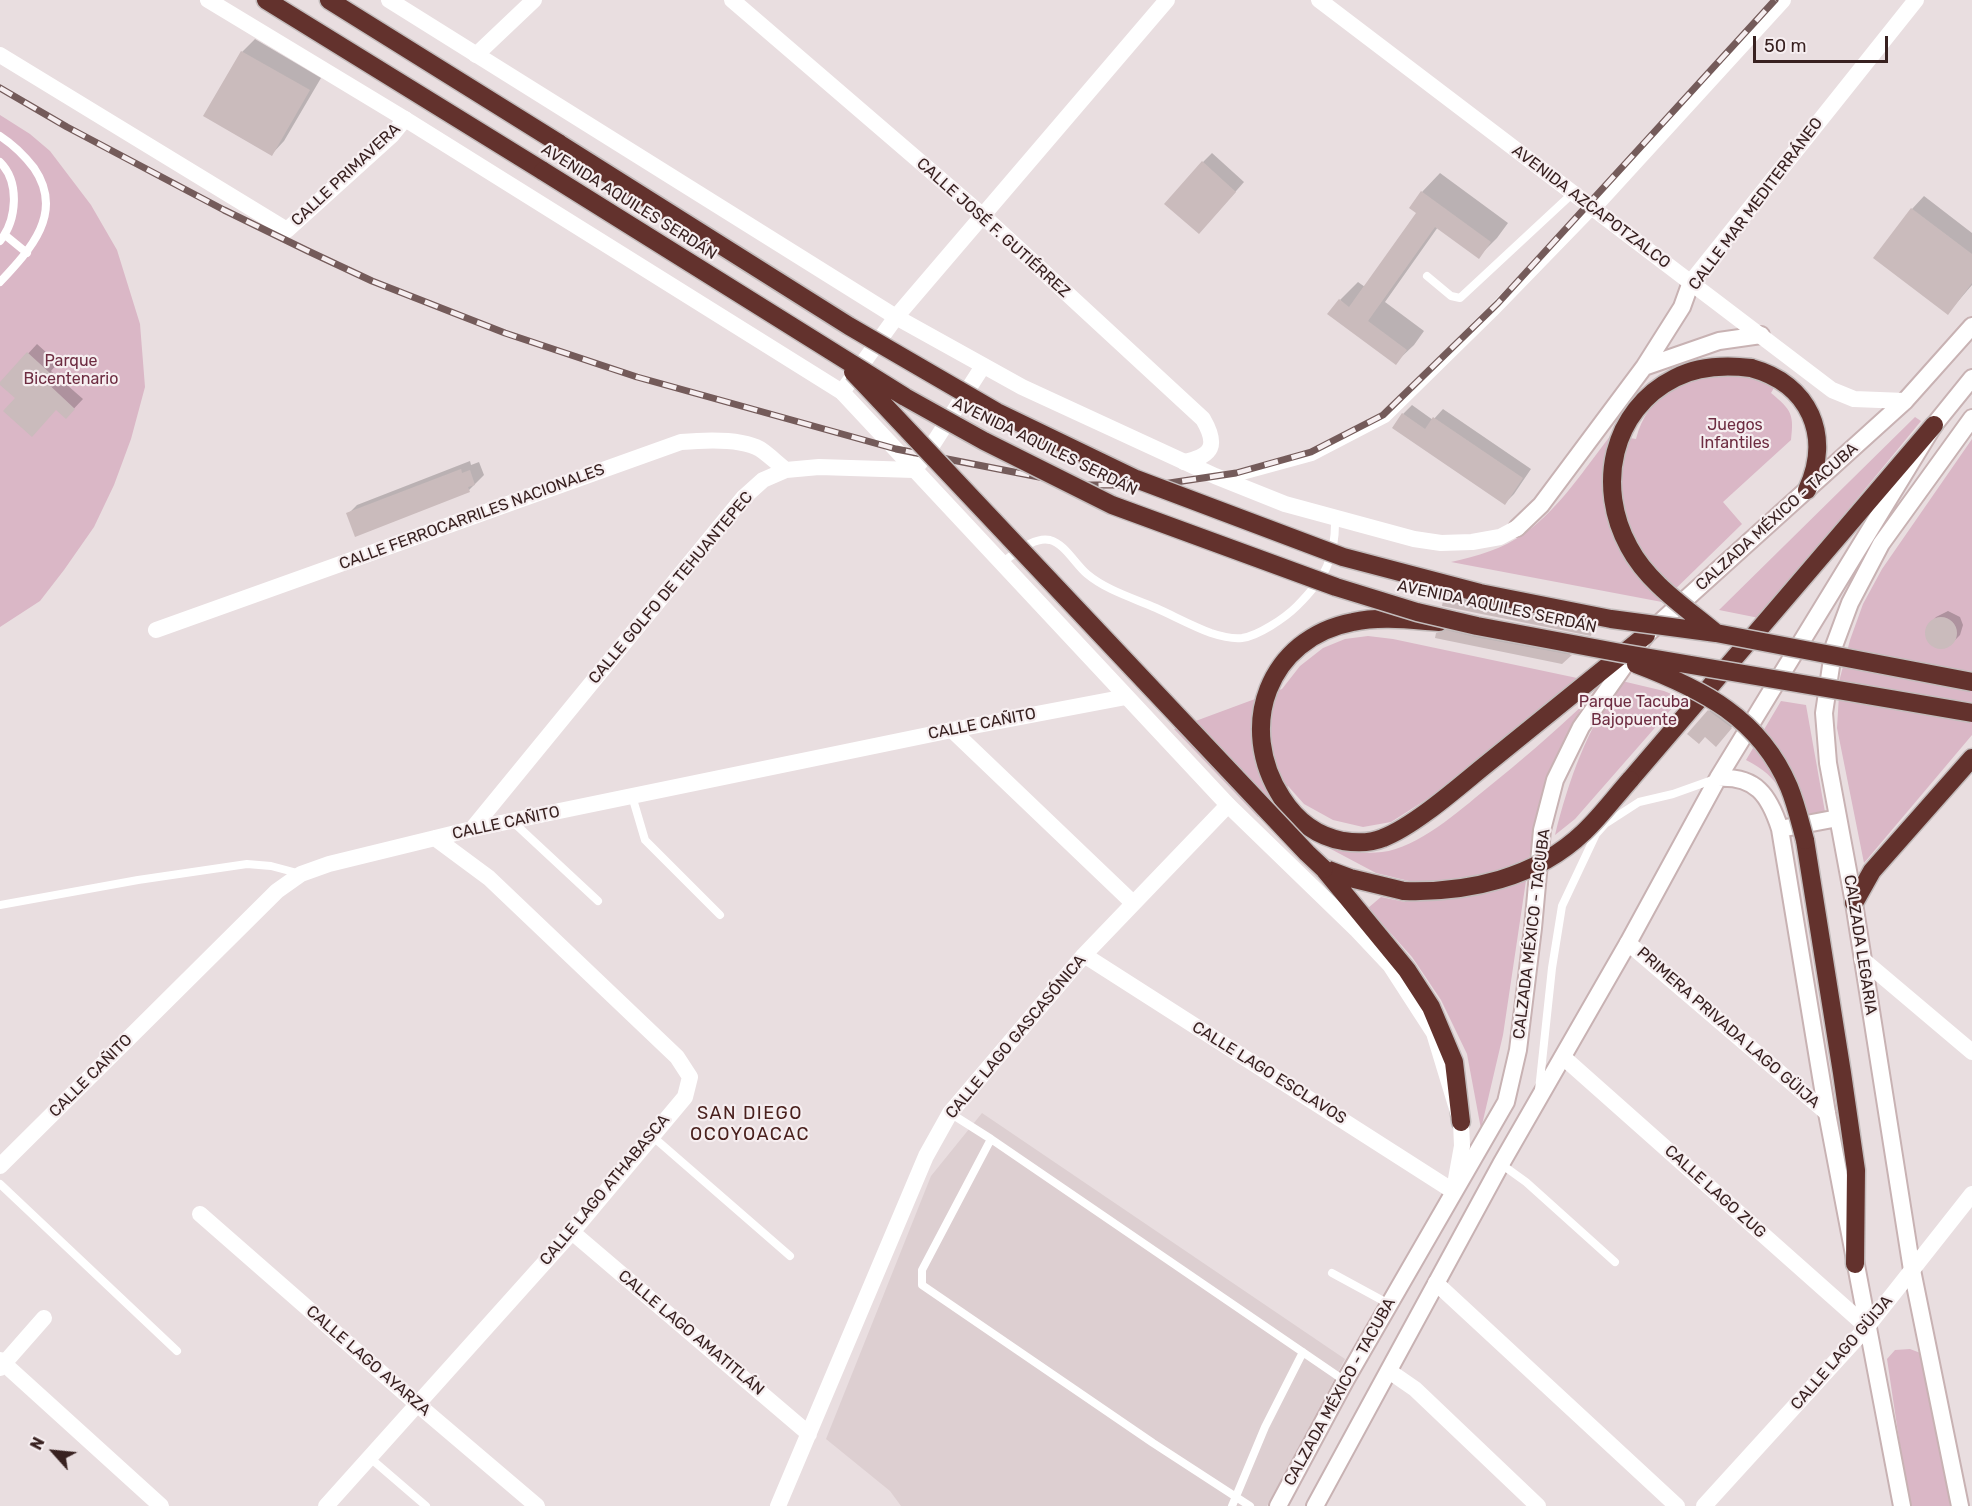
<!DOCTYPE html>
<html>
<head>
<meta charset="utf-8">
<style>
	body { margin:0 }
	#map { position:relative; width:1972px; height:1506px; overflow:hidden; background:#e9dee0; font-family:Rubik,sans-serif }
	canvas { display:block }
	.north { position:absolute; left:24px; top:1422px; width:60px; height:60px; -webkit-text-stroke:4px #f6eef0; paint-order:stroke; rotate:297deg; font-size:16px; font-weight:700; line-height:24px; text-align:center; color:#382120 }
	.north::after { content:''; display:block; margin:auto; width:21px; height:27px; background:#382120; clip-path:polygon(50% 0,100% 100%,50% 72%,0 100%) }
	.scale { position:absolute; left:1753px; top:36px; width:135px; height:27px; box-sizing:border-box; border:3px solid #382120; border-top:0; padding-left:8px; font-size:18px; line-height:21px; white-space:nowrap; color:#382120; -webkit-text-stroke:4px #f6eef0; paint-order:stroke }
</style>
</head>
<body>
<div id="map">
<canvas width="1972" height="1506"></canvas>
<div class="north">N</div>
<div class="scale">50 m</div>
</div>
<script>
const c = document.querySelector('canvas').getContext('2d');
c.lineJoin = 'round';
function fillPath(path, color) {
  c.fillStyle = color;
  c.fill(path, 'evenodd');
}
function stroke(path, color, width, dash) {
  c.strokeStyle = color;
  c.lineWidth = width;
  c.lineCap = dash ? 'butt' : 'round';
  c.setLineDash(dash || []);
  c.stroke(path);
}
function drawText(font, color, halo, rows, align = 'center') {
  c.font = font + ' Rubik,sans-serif';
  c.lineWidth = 4.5;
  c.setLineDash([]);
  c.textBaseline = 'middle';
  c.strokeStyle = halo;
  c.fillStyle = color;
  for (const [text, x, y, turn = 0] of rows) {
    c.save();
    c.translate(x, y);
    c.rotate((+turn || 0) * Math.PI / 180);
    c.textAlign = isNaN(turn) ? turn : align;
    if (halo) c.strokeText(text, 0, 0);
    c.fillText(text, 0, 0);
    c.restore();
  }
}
fillPath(new Path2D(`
	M982,1113L1345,1359L1267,1506H901L890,1491L826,1439L931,1176Z`), '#ddcfd1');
fillPath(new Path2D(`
	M0,115L30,134L50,151L91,205L117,250L140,324L145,387L131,439L114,485L94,527L64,570L40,601L0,627Z
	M1728,375L1759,379L1775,386L1771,393C1792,410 1794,415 1791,440L1723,502L1742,524L1662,602L1451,562C1477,556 1503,549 1525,533C1560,508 1585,468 1611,435L1636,439C1648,393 1683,378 1728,375Z
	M1915,417L1921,421L1759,618L1719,610Z
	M1972,439V735L1864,863L1837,728L1840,678L1850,640L1863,604L1882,569Z
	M1368,636L1393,639L1577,678L1451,784L1391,822L1363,827L1333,820L1304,804L1288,786L1258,817L1174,729L1282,689L1300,666L1323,648L1345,639Z
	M1622,681L1664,691L1681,698L1575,819L1555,835C1569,779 1587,728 1622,681Z
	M1781,701L1806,705L1825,812L1793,816C1780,787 1775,775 1746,760Z
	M1583,705L1559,752L1542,794L1531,847L1503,1035L1481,1129L1467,1054L1441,1000L1412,957L1368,908L1381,897L1405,902L1409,881L1376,873L1327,847C1345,851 1363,854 1382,852C1418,848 1459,811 1486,789C1520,762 1552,734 1583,705Z
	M1910,1349L1923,1354L1932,1370L1950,1506H1909L1887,1359L1895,1350Z`), '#dab7c6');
fillPath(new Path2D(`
	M255,39L321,78L284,141L272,154L205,115L242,52Z
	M1212,153L1244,182L1208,223L1203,162Z
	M1440,173L1508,223L1497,238L1478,257L1438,227L1385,302L1424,331L1414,345L1395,363L1340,300L1358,282L1365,287L1418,213L1422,192Z
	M1924,196L1972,233V285L1948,313L1875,257L1912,209Z
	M37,344L58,363L51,371L83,399L66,417L56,409L17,398L1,383Z
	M1412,405L1433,420L1443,409L1531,469L1514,494L1505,503L1403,414Z
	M470,461L471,465L479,462L484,475L469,490L348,514L357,505Z
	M1458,584L1603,622L1591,634L1446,596Z
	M1948,611L1960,617L1963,625L1960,635L1953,642L1944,647L1940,648L1930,643L1926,634L1930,624L1936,617Z
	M1450,621L1582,643L1561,663L1438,634Z
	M1714,706L1736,722L1721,739L1705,735L1709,711Z`), '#0003');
fillPath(new Path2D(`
	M241,51L310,90L272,156L203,116Z
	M1202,161L1236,192L1199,234L1164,204Z
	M1421,191L1491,242L1479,259L1435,227L1368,321L1407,350L1396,365L1327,314L1339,299L1349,307L1416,213L1409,208Z
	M1911,208L1972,254V283L1948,315L1873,258Z
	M27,352L50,373L44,380L75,409L66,419L56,410L32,437L3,411L15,398L0,385V382Z
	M1402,413L1425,429L1433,417L1523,478L1505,505L1392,428Z
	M461,469L462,473L470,470L475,485L468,487L470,492L355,537L346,513Z
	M1444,595L1478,604L1593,627L1591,636L1442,606Z
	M1925 633a16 16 0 1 1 32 0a16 16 0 1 1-32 0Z
	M1446,630L1475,637L1572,655L1562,664L1435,638L1436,633Z
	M1708,710L1732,728L1716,747L1705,737L1699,744L1687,734Z`), '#cabbbc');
const secondary = new Path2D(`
	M1644,367L1719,341L1761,335
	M1517,528L1541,505L1644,367L1682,307L1691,282
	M1718,778C1756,776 1769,795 1780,829L1827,1113L1902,1506
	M1780,829L1838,818
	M1278,1506L1345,1381L1506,1102L1518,1050L1533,928L1542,830L1555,780L1581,727L1646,635L1905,401L1972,326
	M1315,1506L1501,1164L1628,943L1718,778L1934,425L1972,378
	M1960,1506L1912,1270L1854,903L1828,763L1824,713L1834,646L1850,603L1881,544L1972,418`);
const motorway = new Path2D(`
	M266,0L543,171
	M329,0L560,144
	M1751,368C1810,384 1832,436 1807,490
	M1439,622C1411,620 1380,616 1353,622C1268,638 1236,727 1282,798C1296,820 1316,836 1343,841C1356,843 1371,843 1383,838C1414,826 1456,789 1483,767C1537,723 1591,679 1646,635
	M1630,780L1934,425
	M1805,840L1842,1073L1856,1170L1855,1264
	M1324,869L1407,970L1431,1007L1454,1062L1461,1122
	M1326,869L1350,878L1404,891
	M1854,903L1872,871L1972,758`);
stroke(secondary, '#c8b2b3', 20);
stroke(motorway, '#c3bcbc', 21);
stroke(new Path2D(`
	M0,136C14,145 24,155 34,168C65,213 30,250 0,282
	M0,162C20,182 17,220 0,241
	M5,235L27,253
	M1427,276L1451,296L1460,298L1573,193
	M1001,563C1014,555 1033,536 1050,540C1065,544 1075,564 1087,574C1106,590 1133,598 1156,608C1174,616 1192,626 1211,633C1220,636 1232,639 1242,638C1258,636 1285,618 1297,606C1325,578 1336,558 1335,518
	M632,796L645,840L720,915
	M512,821L598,901
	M0,905L138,880L247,864L271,866L301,874
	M1539,1090L1552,968L1562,906L1596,834L1605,824L1639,802L1673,794L1715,779
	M950,1113L991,1139L1345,1381
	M652,1136L790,1256
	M991,1139L922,1270V1285L1153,1443L1250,1506
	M1501,1164L1526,1182L1615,1262
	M0,1184L177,1351
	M1332,1273L1389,1304
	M369,1457L426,1506
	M1232,1506L1265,1427L1303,1352`), '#fff', 8);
stroke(new Path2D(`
	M1224,479L1312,455L1385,417L1493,311L1593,208`), '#fff', 12);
stroke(new Path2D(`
	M732,0L982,215L1203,419C1218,445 1213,456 1184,462
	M0,55L287,230L392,135L405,119
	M476,55L534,0
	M1593,208L1783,0
	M1691,282L1916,0
	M842,392L896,317L1167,0
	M156,630L681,442C703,440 741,438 760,449C769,455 777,463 786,470
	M952,730L1133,903
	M472,829L743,498L763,480L786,470L819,467L914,470L926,455L983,366
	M1628,943L1827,1113
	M1084,955L1453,1191
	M1862,959L1972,1052
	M1563,1057L1867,1327
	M0,1166L277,891L301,874L329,864L472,829L952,730L1126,697
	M200,1214L417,1404L537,1506
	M572,1232L809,1434
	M1436,1283L1677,1506
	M0,1360L161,1506
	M0,1368L44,1318
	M1389,1371L1415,1389L1538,1506
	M326,1506L572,1232L685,1097L690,1077L677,1057L489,878L435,838
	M778,1506L926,1156L950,1113L1084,955L1228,805
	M1704,1506L1867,1327L1972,1194`), '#fff', 16);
stroke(new Path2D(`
	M208,0L405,119L842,392L1228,805L1357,930L1390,965L1434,1033L1461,1122L1462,1146L1454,1190
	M389,0L896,317L1022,387L1215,476L1285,504L1414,539L1441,543L1472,542L1500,537L1517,528
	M1319,0L1832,390L1854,399L1905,401`), '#fff', 16);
stroke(secondary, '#fff', 16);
stroke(motorway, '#63322d', 18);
const rail = new Path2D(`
	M0,88L67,127L224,210L308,251L372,281L505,333L637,377L896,449L1080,485H1156L1236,473L1311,452L1383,415L1498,303L1775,0`);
stroke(rail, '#745b5a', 7);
stroke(rail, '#f6eef0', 4.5, [14]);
const motorwayBridge = new Path2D(`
	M560,144L849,326L997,412L1136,479L1343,557L1480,593L1611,619L1716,633L1972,682
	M543,171L905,397L984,441L1112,505L1336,587L1417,612L1477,626L1621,653L1972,713
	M853,372L1307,853L1324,869
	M1716,633C1685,607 1648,583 1629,547C1596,487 1611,410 1675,378C1698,366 1726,365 1751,368
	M1636,664C1702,689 1760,718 1789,787C1796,804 1800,822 1805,840
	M1404,891C1468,893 1536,878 1584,832C1601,816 1615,797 1630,780`);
stroke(motorwayBridge, '#c3bcbc', 21, []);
stroke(motorwayBridge, '#63322d', 18);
drawText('16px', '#382120', '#f6eef0', [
	["CALLE PRIMAVERA",346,175,-43],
	["AVENIDA AQUILES SERDÁN",629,202,32],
	["CALLE MAR MEDITERRÁNEO",1756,204,-53],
	["AVENIDA AZCAPOTZALCO",1591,207,37],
	["CALLE JOSÉ F. GUTIÉRREZ",993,228,42],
	["AVENIDA AQUILES SERDÁN",1045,447,26],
	["CALLE FERROCARRILES NACIONALES",472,517,-20],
	["CALZADA MÉXICO - TACUBA",1777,517,-42],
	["CALLE GOLFO DE TEHUANTEPEC",671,588,-50],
	["AVENIDA AQUILES SERDÁN",1497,607,12],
	["CALLE CAÑITO",982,724,-11],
	["CALLE CAÑITO",506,823,-12],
	["CALZADA MÉXICO - TACUBA",1532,934,-83],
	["CALZADA LEGARIA",1860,945,81],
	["PRIMERA PRIVADA LAGO GÜIJA",1728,1028,41],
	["CALLE LAGO GASCASÓNICA",1016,1037,-50],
	["CALLE LAGO ESCLAVOS",1269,1073,32],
	["CALLE CAÑITO",91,1076,-45],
	["CALLE LAGO ATHABASCA",605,1190,-50],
	["CALLE LAGO ZUG",1715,1192,42],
	["CALLE LAGO AMATITLÁN",691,1333,40],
	["CALLE LAGO GÜIJA",1842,1353,-49],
	["CALLE LAGO AYARZA",368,1361,41],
	["CALZADA MÉXICO - TACUBA",1340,1392,-61]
]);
drawText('16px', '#6d2c41', '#f6eef0', [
	["Parque",71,361],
	["Bicentenario",71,379],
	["Juegos",1735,425],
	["Infantiles",1735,443],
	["Parque Tacuba",1634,702],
	["Bajopuente",1634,720]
]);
c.letterSpacing = '1.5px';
drawText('18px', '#49201d', '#f6eef0', [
	["SAN DIEGO",750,1114],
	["OCOYOACAC",750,1135]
]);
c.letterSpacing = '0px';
</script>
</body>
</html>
